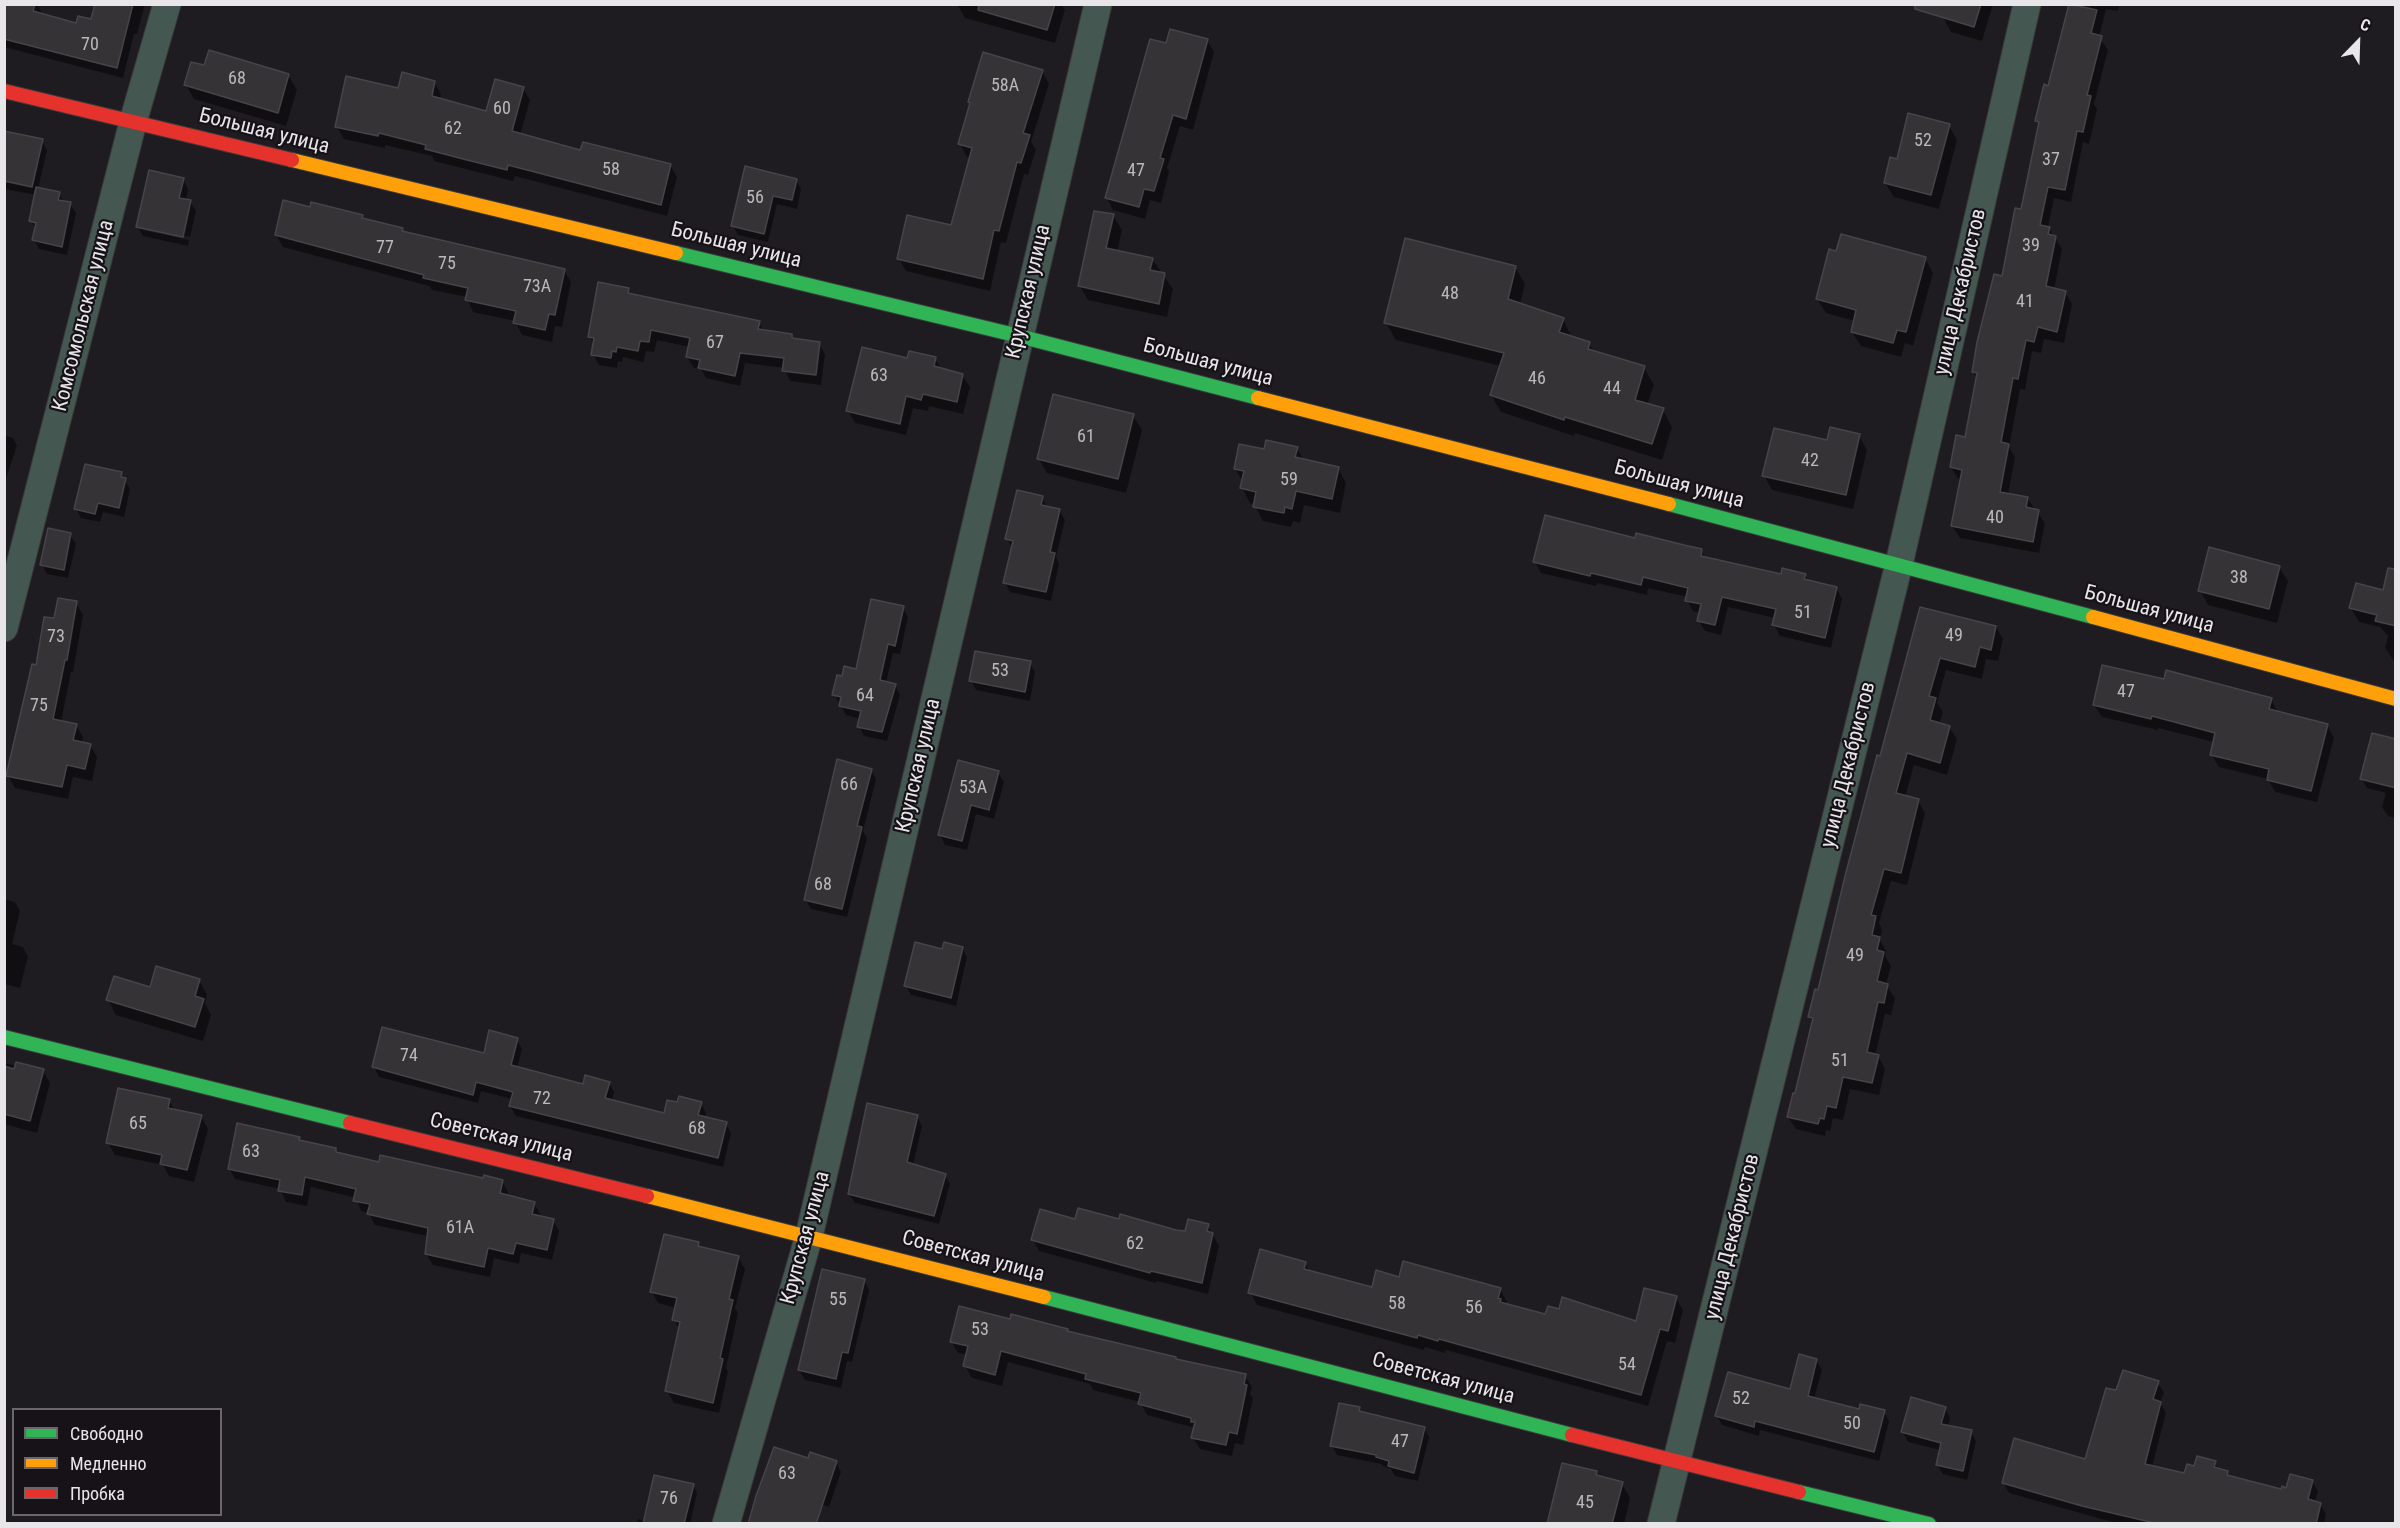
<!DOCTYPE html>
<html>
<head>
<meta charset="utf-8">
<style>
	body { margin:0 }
	#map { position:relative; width:2400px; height:1528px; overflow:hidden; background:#1e1c20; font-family:"Roboto Condensed",sans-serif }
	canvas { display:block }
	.frame { position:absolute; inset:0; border:6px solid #e8e6e9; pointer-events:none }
	.legend { position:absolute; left:12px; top:1408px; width:210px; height:108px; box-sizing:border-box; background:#161217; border:2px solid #6a676b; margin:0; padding:8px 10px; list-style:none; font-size:18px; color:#e8e6e9 }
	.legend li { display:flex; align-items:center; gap:12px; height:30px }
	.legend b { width:30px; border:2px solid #6a676b }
	.north { position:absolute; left:2328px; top:12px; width:60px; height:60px; -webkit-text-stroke:4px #161217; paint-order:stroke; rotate:23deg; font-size:16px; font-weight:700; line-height:24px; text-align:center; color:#e8e6e9 }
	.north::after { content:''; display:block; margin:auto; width:21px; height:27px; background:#e8e6e9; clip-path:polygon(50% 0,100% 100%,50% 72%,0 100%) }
</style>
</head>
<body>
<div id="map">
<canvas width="2400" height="1528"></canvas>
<div class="frame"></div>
<ul class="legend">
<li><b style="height:8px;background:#30b455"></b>Свободно</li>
<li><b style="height:8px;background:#ff9f0a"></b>Медленно</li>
<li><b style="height:8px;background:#e5322d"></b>Пробка</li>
</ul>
<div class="north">С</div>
</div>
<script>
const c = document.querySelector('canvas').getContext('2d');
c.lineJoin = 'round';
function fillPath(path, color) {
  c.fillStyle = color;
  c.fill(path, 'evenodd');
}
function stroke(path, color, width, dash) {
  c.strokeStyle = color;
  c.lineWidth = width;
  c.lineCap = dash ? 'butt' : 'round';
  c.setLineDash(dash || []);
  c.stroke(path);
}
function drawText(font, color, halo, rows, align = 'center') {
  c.font = font + ' "Roboto Condensed",sans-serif';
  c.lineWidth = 4.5;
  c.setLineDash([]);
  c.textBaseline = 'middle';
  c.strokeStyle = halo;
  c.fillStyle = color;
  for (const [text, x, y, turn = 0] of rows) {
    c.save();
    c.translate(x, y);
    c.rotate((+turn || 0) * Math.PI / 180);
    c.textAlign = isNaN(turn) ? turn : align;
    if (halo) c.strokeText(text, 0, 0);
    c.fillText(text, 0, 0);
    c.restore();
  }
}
fillPath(new Path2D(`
	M4,4H38L41,11L40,15L77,24L92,21L96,4H145L137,34H134L123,78L4,47Z
	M957,4H1061L1065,10L1055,43L965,18Z
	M1947,4H1993L1982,41L1951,32L1943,17Z
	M2069,4H2120L2118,11L2106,9L2099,37L2108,50L2094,104L2097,109L2089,144L2083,142L2071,202L2054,198L2048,227L2062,249L2054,290L2065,292L2072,304L2064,343L2044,339L2041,353L2032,351L2025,390L2020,389L2009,447L2015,457L2008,495L2027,498L2045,523L2039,553L1960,538L1952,526L1961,480L1958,479L1951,467L1966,438L1977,379L1973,372L2022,211L2040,126L2036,121L2049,87Z
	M1207,40L1214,52L1193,130L1180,126L1167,168L1169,172L1161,203L1150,200L1145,219L1113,210L1107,198L1167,45Z
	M1042,71L1049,84L1031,142L1036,149L1028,175L1024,174L1006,243L1001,242L990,291L906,271L899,259L952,227L971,158L967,157L960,144L971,105L969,102Z
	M288,75L297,90L286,126L194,99L186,85Z
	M434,82L441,94L440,100L487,113L523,88L530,100L520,135L582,152L670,165L677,177L667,216L515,176L513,181L434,161L432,156L385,145V148L344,139L337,127L399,90Z
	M1949,126L1957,140L1939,209L1894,197L1885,183L1898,160Z
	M4,135L42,141L47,150L38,189L59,194L64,202L70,204L76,213L67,255L39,249L34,240L36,230L31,221L36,195L4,189Z
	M746,168L796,180L801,189L797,209L777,204L768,242L738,235L733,226Z
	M183,179L188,189L186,201L190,202L196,211L190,237L143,227V230L189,240L188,246L143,236L138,227Z
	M311,208L362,216L364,220L402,230L404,232L564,270L571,282L562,327L555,326L552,342L522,335L515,321L473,312L467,297L432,290L429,286L283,247L276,235Z
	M1113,215L1122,230L1117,252L1152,259L1173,289L1167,317L1088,300L1079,285Z
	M1925,258L1933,273L1913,346L1905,343L1901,357L1861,346L1852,332L1855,321L1826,313L1817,299Z
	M1515,267L1525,284L1520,304L1563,319L1572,338L1589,344L1594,352L1644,368L1654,385L1647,405L1663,410L1672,427L1662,460L1575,433L1574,436L1501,412L1491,395L1501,366L1396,340L1386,323Z
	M628,290L631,295L759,323L764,332L791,336L794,340L819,344L825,354L821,385L790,381L784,368L745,363L740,386L706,378L701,369L694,368L687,357L690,347L657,340L654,352L646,351L643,362L623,357L622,362L618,361L617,368L599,365L593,354L594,345L590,337Z
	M935,359L942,370L962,375L970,387L963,414L929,406L928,411L913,408L906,435L855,423L848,411L908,360Z
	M1133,416L1142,430L1126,493L1047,473L1039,459Z
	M4,435L13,438L17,445L4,485Z
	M1859,436L1867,450L1853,509L1772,490L1764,475L1828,442Z
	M1297,448L1304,461L1338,468L1346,483L1340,513L1304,505L1300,523L1293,521L1291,527L1263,521L1255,506V504L1250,503L1242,488L1243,482L1235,469L1265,451Z
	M121,474L130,489L124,517L103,512L100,522L81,518L76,508Z
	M1042,498L1048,508L1059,510L1065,520L1056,557L1059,564L1051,601L1010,592L1005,583L1012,548L1007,539Z
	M70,535L76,544L68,578L47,574L42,564Z
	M1636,540L1701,551L1706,559L1782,576L1805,575L1809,582L1836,588L1842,599L1831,648L1780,636L1774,625L1775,618L1728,607L1721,635L1705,631L1698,620L1700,613L1693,611L1687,600L1688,597L1648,588L1647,595L1597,583L1596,586L1541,573L1535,562Z
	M2279,567L2288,581L2277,623L2208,605L2200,590Z
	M2396,594V664L2385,648L2388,636L2380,627L2359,622L2351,608Z
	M76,603L83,615L73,672H71L61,722L76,725L83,737L82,743L90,745L97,757L92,781L73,777L68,799L15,788L8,776L37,666L56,620Z
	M903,608L908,617L900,654L893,653L886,683L895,685L900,695L887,741L864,736L859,726L861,719L846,715L834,694L843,678L857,671Z
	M1922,609L1996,627L2003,639L1998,661L1986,659L1982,679L1946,670L1937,703L1943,712L1939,724L1949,727L1957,739L1947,775L1914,765L1905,797L1918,801L1925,813L1907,885L1891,881L1879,923L1882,930L1880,940L1886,951L1885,956L1891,966L1886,985L1895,998L1891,1015L1885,1014L1875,1056H1878L1885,1069L1879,1095L1850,1089L1843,1120L1833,1118L1830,1131L1826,1130L1825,1136L1796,1129L1788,1117L1796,1095L1813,1023L1810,1017L1819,992Z
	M1030,663L1035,672L1030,701L976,690L971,680Z
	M2165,681L2271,699L2278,712L2327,725L2334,738L2317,802L2275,792L2268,779L2219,767L2211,754L2214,742L2158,728V730L2102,717L2094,705Z
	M2396,741V818L2388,816L2382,807L2386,793L2367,788L2362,779Z
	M871,770L876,779L863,831L867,838L847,917L811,909L805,899Z
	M998,773L1004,782L994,819L976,814L967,850L945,845L940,835Z
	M4,899L15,902L20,911L12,944L23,947L28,957L20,988L4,984Z
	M962,948L967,957L956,1006L911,995L906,986L943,950Z
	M199,980L207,995L205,1003L211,1015L203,1041L116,1015L108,1000L151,989Z
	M517,1039L522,1049L517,1068L584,1086L609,1083L614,1092L612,1101L665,1115L701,1103L706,1113L705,1118L726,1124L731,1133L723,1167L516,1116L510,1106L512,1099L481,1091L478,1103L379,1077L374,1067L485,1055Z
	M4,1063L43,1071L50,1083L37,1133L4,1124Z
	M169,1100L175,1111L201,1116L208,1129L194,1182L169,1176L163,1165L115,1155L108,1143Z
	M917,1116L922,1126L913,1165L945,1175L950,1184L939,1224L855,1203L849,1194Z
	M299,1138L301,1142L336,1149L339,1155L380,1164L502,1181L508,1192L507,1197L534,1203L540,1214L539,1217L553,1220L559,1231L552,1260L521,1253L519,1264L494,1258L490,1277L433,1265L426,1254L428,1236L375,1225L369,1213L361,1211L356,1198L311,1187L307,1206L286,1202L280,1189L235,1179L229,1168Z
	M1120,1220L1186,1233L1208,1226L1219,1246L1208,1294L1157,1281L1156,1283L1039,1251L1033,1240L1076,1221Z
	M698,1243L700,1248L738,1257L745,1269L735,1308L738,1313L726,1368L728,1372L719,1413L674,1403L667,1391L680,1330L674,1320L676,1308L658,1303L652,1292Z
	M1305,1263L1310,1272L1373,1289L1400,1278L1500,1289L1507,1302L1506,1306L1546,1316L1637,1323L1676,1298L1683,1310L1675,1343L1667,1341L1648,1406L1446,1350L1445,1353L1425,1347L1424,1350L1257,1305L1250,1292Z
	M864,1280L869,1290L852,1362L847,1361L841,1388L805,1380L799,1370Z
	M1068,1333L1177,1361L1245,1376L1252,1387L1250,1394L1253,1398L1243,1445L1235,1443L1232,1456L1200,1449L1193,1438L1195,1428L1147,1415L1140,1402L1093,1390L1090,1384L1008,1362L1002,1386L972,1378L965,1366L968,1355L958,1353L951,1341Z
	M1816,1360L1822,1370L1814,1399L1860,1411H1884L1889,1421L1879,1461L1760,1430L1759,1436L1722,1425L1717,1416L1791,1391Z
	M2158,1383L2164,1393L2160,1403L2166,1413L2152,1467L2185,1475L2195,1468L2215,1463L2219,1470L2227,1472L2230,1477L2282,1491L2312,1481L2318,1491L2315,1502L2320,1504L2326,1514L2324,1524H2119L2009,1493L2003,1482L2086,1461L2117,1392Z
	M1359,1408L1362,1413L1424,1428L1429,1437L1418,1481L1395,1476L1391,1469L1383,1466L1381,1464L1337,1455L1332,1446Z
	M1945,1408L1950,1418L1948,1427L1971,1432L1976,1441L1967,1480L1943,1474L1937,1465L1940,1450L1908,1442L1903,1432Z
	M809,1460L836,1462L841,1472L829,1507L820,1504Z
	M1596,1472L1599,1477L1622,1484L1630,1498L1624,1524H1548Z
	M693,1485L697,1493L690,1524H637L638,1519L645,1521Z`), '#0007');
const building = new Path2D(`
	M4,4H35L33,11L76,23L78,16L91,19L95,4H133L117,68L4,39Z
	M979,4H1055L1047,30L978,10Z
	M1915,4H1981L1974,27L1915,9Z
	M2069,4L2097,10L2091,33L2102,36L2087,95L2091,96L2083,132L2077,131L2065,190L2048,187L2040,225L2050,227L2048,234L2056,236L2046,286L2066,291L2057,332L2038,327L2034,342L2026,340L2018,379L2013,378L2001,442L2009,444L2000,492L2028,497L2026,507L2039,510L2033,542L1951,526L1962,470L1950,467L1956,435L1965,437L1977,373L1972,372L1977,342L1994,274L2002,276L2015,208L2021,209L2039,122L2035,121L2044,84L2048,86Z
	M1170,29L1208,39L1186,119L1173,115L1160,158L1164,159L1154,191L1144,189L1139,207L1105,198L1150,39L1166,43Z
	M209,50L289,74L278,113L184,85L191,62L204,65Z
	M983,52L1043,70L1023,133L1030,135L1021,163L1017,162L999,231L994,230L983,279L897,259L907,215L951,225L972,148L958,144L970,103L968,102Z
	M402,72L435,81L432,96L486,111L495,79L524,87L512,131L580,150L583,142L671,164L661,205L508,165L507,170L467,160L425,149L426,145L379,133L378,136L335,127L346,76L398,88Z
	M1908,113L1950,124L1931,195L1884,183L1890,157L1897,159Z
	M4,131L43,139L32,187L4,181Z
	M745,166L797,179L792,200L773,196L764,234L731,226Z
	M149,170L184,178L179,198L191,200L183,237L136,227Z
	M36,187L60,192L58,200L71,202L62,247L32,240L36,223L29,221Z
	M283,200L310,207L311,202L363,215L362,218L403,228L402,231L565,269L555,315L549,314L545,330L513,323L516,311L465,300L468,288L423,278L424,275L275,235Z
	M1094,211L1114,214L1106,248L1153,258L1150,270L1165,273L1159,304L1078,286Z
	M1841,234L1926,257L1906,332L1897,330L1893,343L1851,332L1856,310L1816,299L1829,249L1836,251Z
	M1405,238L1516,266L1508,299L1564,318L1559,332L1590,342L1588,349L1645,366L1635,400L1664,408L1652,444L1565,417L1564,420L1490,395L1504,353L1384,323Z
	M598,282L629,288L628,293L760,321L758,329L792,334V338L820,342L816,375L782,371L784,358L740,353L735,376L698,368L700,360L686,357L690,338L651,330L649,342L640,341L638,351L617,347L616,352L612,351L611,358L591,355L594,338L588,337Z
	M862,347L907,358L909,351L936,357L934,366L963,374L957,402L923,394L921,400L906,396L900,424L846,411Z
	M1053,394L1134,414L1118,479L1037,459Z
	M1830,427L1860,434L1846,495L1762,476L1774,428L1827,440Z
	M1266,440L1298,447L1295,457L1339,467L1332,499L1296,491L1292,509L1285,507L1284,513L1253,507L1256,492L1240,488L1244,471L1234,469L1239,444L1264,449Z
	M85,464L122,472L121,477L126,478L119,508L98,503L95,514L74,509Z
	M1017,490L1043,496L1041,505L1060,509L1050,552L1055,553L1046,592L1003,583L1013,541L1005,539Z
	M1545,515L1635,538L1636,533L1684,545L1702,549L1701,556L1781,574L1782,568L1806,574L1804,579L1837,587L1825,638L1772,625L1776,609L1722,597L1715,625L1697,621L1701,604L1685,601L1688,588L1643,577L1641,585L1591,573L1590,576L1533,562Z
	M48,528L71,533L64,570L40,565Z
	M2209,547L2280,566L2269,609L2198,591Z
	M2388,568L2396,569V626L2375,621L2377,615L2349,608L2356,583L2383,590Z
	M58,598L77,601L67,660H65L53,719L77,724L73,740L91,744L85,769L67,765L62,787L6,776L32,664L36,665L44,617L54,618Z
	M871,599L904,606L895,646L888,644L880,680L896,684L882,732L857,727L861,711L839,706L841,697L832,695L837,675L842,676L844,666L856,669Z
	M1920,607L1996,626L1991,650L1980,647L1975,667L1940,658L1929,696L1936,698L1930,720L1950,726L1940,763L1907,753L1896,793L1919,799L1901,873L1884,869L1871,915L1876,916L1872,935L1880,937L1877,950L1884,952L1877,981L1888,984L1884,1003L1878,1002L1867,1052L1879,1055L1872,1083L1843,1077L1836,1108L1827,1106L1824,1119L1820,1118L1818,1124L1787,1117L1793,1093H1795L1813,1018L1808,1017L1815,989L1818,990L1845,876L1877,755L1880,756Z
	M975,651L1031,661L1025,692L969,681Z
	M2102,665L2164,679L2166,670L2196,678L2272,698L2269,709L2328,724L2311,791L2267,780L2269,769L2210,755L2215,733L2152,716L2151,719L2093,705Z
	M2372,733L2396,739V788L2360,779Z
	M837,759L872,769L857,826L862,827L842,909L804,900Z
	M958,760L999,771L989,810L971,805L962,841L938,835Z
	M915,942L942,949L944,942L963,947L951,998L904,986Z
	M156,966L200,979L195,996L204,999L195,1027L106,1000L114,976L150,987Z
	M382,1027L484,1053L489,1030L518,1038L511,1065L583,1084L585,1075L610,1082L605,1098L664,1113L667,1100L677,1102L679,1096L702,1102L698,1115L727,1122L718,1158L509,1106L513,1092L476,1082L473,1095L372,1067Z
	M16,1062L44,1069L30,1121L4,1114V1066L14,1069Z
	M118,1088L170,1099L168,1108L202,1115L187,1170L160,1164L162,1155L106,1143Z
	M867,1103L918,1115L907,1162L946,1174L934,1216L848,1194Z
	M237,1123L300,1137L299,1140L336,1148V1152L379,1162L380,1155L483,1178L484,1175L503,1180L500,1193L535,1202L532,1214L554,1219L547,1250L516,1243L513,1254L488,1248L484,1267L425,1254L428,1228L367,1214L370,1204L353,1201L356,1189L305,1177L302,1195L278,1191L280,1180L228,1169Z
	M1078,1208L1119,1219L1120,1214L1176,1230L1185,1231L1188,1219L1209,1224L1207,1231L1213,1233L1202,1283L1151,1271L1150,1273L1031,1240L1040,1209L1075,1219Z
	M664,1234L699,1242L698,1246L739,1256L729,1299L733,1300L720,1358L723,1359L713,1403L665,1391L680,1322L672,1320L677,1298L650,1292Z
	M1260,1249L1306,1262L1304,1269L1372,1287L1376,1270L1399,1277L1403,1261L1501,1288L1498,1298L1501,1299L1500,1302L1545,1314L1548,1306L1559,1309L1562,1297L1636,1321L1644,1288L1677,1296L1668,1331L1660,1329L1641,1395L1439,1339L1438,1341L1418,1335L1417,1338L1248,1293Z
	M822,1269L865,1279L848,1353L842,1352L836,1379L798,1370Z
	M959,1306L1010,1319L1011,1314L1068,1329L1067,1331L1176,1357V1359L1246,1374L1244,1384L1247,1385L1237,1434L1229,1432L1226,1445L1191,1438L1195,1422H1191V1418L1138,1404L1141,1393L1085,1379L1086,1374L1001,1351L995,1375L963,1366L968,1346L950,1342Z
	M1799,1354L1817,1359L1808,1396L1859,1409L1860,1404L1885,1410L1874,1452L1755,1421L1754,1427L1715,1416L1728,1372L1790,1389Z
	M2123,1370L2159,1381L2153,1399L2161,1402L2145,1464L2184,1473L2187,1464L2194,1466L2197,1456L2216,1461L2214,1467L2228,1471L2227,1475L2281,1489L2282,1486L2286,1488L2290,1474L2313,1480L2308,1499L2321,1503L2316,1524H2159L2082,1506L2002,1483L2014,1438L2085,1459L2106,1388L2116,1390Z
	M1911,1397L1946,1407L1941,1424L1972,1430L1963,1471L1936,1465L1941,1443L1901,1432Z
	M1339,1403L1360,1407L1359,1411L1425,1427L1414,1473L1388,1466L1389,1461L1376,1457V1455L1330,1446Z
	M774,1447L808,1458L810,1452L837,1461L816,1524H748L756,1496Z
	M1562,1463L1597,1471L1596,1475L1623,1482L1612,1524H1547Z
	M654,1475L694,1484L684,1524H643Z`);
fillPath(building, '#353336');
stroke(building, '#464448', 1.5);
const street = new Path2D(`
	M4,628L133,122L167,4
	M726,1524L809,1236L1098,4
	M1661,1524L1899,564L2027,4`);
const fast = new Path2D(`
	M676,253L1019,336L1258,398
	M1669,504L2093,617
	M4,1037L350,1123
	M1044,1297L1572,1435
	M1799,1492L1929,1524`);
const slow = new Path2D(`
	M292,160L676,253
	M1258,398L1669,504
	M2093,617L2396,699
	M647,1196L1044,1297`);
const jam = new Path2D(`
	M4,91L292,160
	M350,1123L647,1196
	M1572,1435L1799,1492`);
stroke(street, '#3a393b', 29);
stroke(fast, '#3a393b', 16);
stroke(slow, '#3a393b', 16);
stroke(jam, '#3a393b', 16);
stroke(street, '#455751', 27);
stroke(fast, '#30b455', 14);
stroke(slow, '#ff9f0a', 14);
stroke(jam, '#e5322d', 14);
drawText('18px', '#bbb9bc', null, [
	["70",90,45],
	["68",237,79],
	["58А",1005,86],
	["60",502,109],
	["62",453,129],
	["52",1923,141],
	["37",2051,160],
	["58",611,170],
	["47",1136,171],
	["56",755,198],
	["39",2031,246],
	["77",385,248],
	["75",447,264],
	["73А",537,287],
	["48",1450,294],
	["41",2025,302],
	["67",715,343],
	["63",879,376],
	["46",1537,379],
	["44",1612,389],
	["61",1086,437],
	["42",1810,461],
	["59",1289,480],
	["40",1995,518],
	["38",2239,578],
	["51",1803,613],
	["49",1954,636],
	["73",56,637],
	["53",1000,671],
	["47",2126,692],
	["64",865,696],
	["75",39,706],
	["66",849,785],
	["53А",973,788],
	["68",823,885],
	["49",1855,956],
	["74",409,1056],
	["51",1840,1061],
	["72",542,1099],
	["65",138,1124],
	["68",697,1129],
	["63",251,1152],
	["61А",460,1228],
	["62",1135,1244],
	["55",838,1300],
	["58",1397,1304],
	["56",1474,1308],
	["53",980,1330],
	["54",1627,1365],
	["52",1741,1399],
	["50",1852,1424],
	["47",1400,1442],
	["63",787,1474],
	["76",669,1499],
	["45",1585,1503]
]);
drawText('21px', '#e8e6e9', '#161217', [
	["Большая улица",264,132,14],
	["Большая улица",736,246,14],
	["Крупская улица",1029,292,-77],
	["улица Декабристов",1961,292,-77],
	["Комсомольская улица",84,316,-76],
	["Большая улица",1208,363,15],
	["Большая улица",1679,485,15],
	["Большая улица",2149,610,15],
	["улица Декабристов",1849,765,-76],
	["Крупская улица",919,766,-77],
	["Советская улица",501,1138,14],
	["улица Декабристов",1733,1237,-76],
	["Крупская улица",806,1238,-75],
	["Советская улица",973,1257,15],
	["Советская улица",1443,1379,15]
]);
</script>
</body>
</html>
